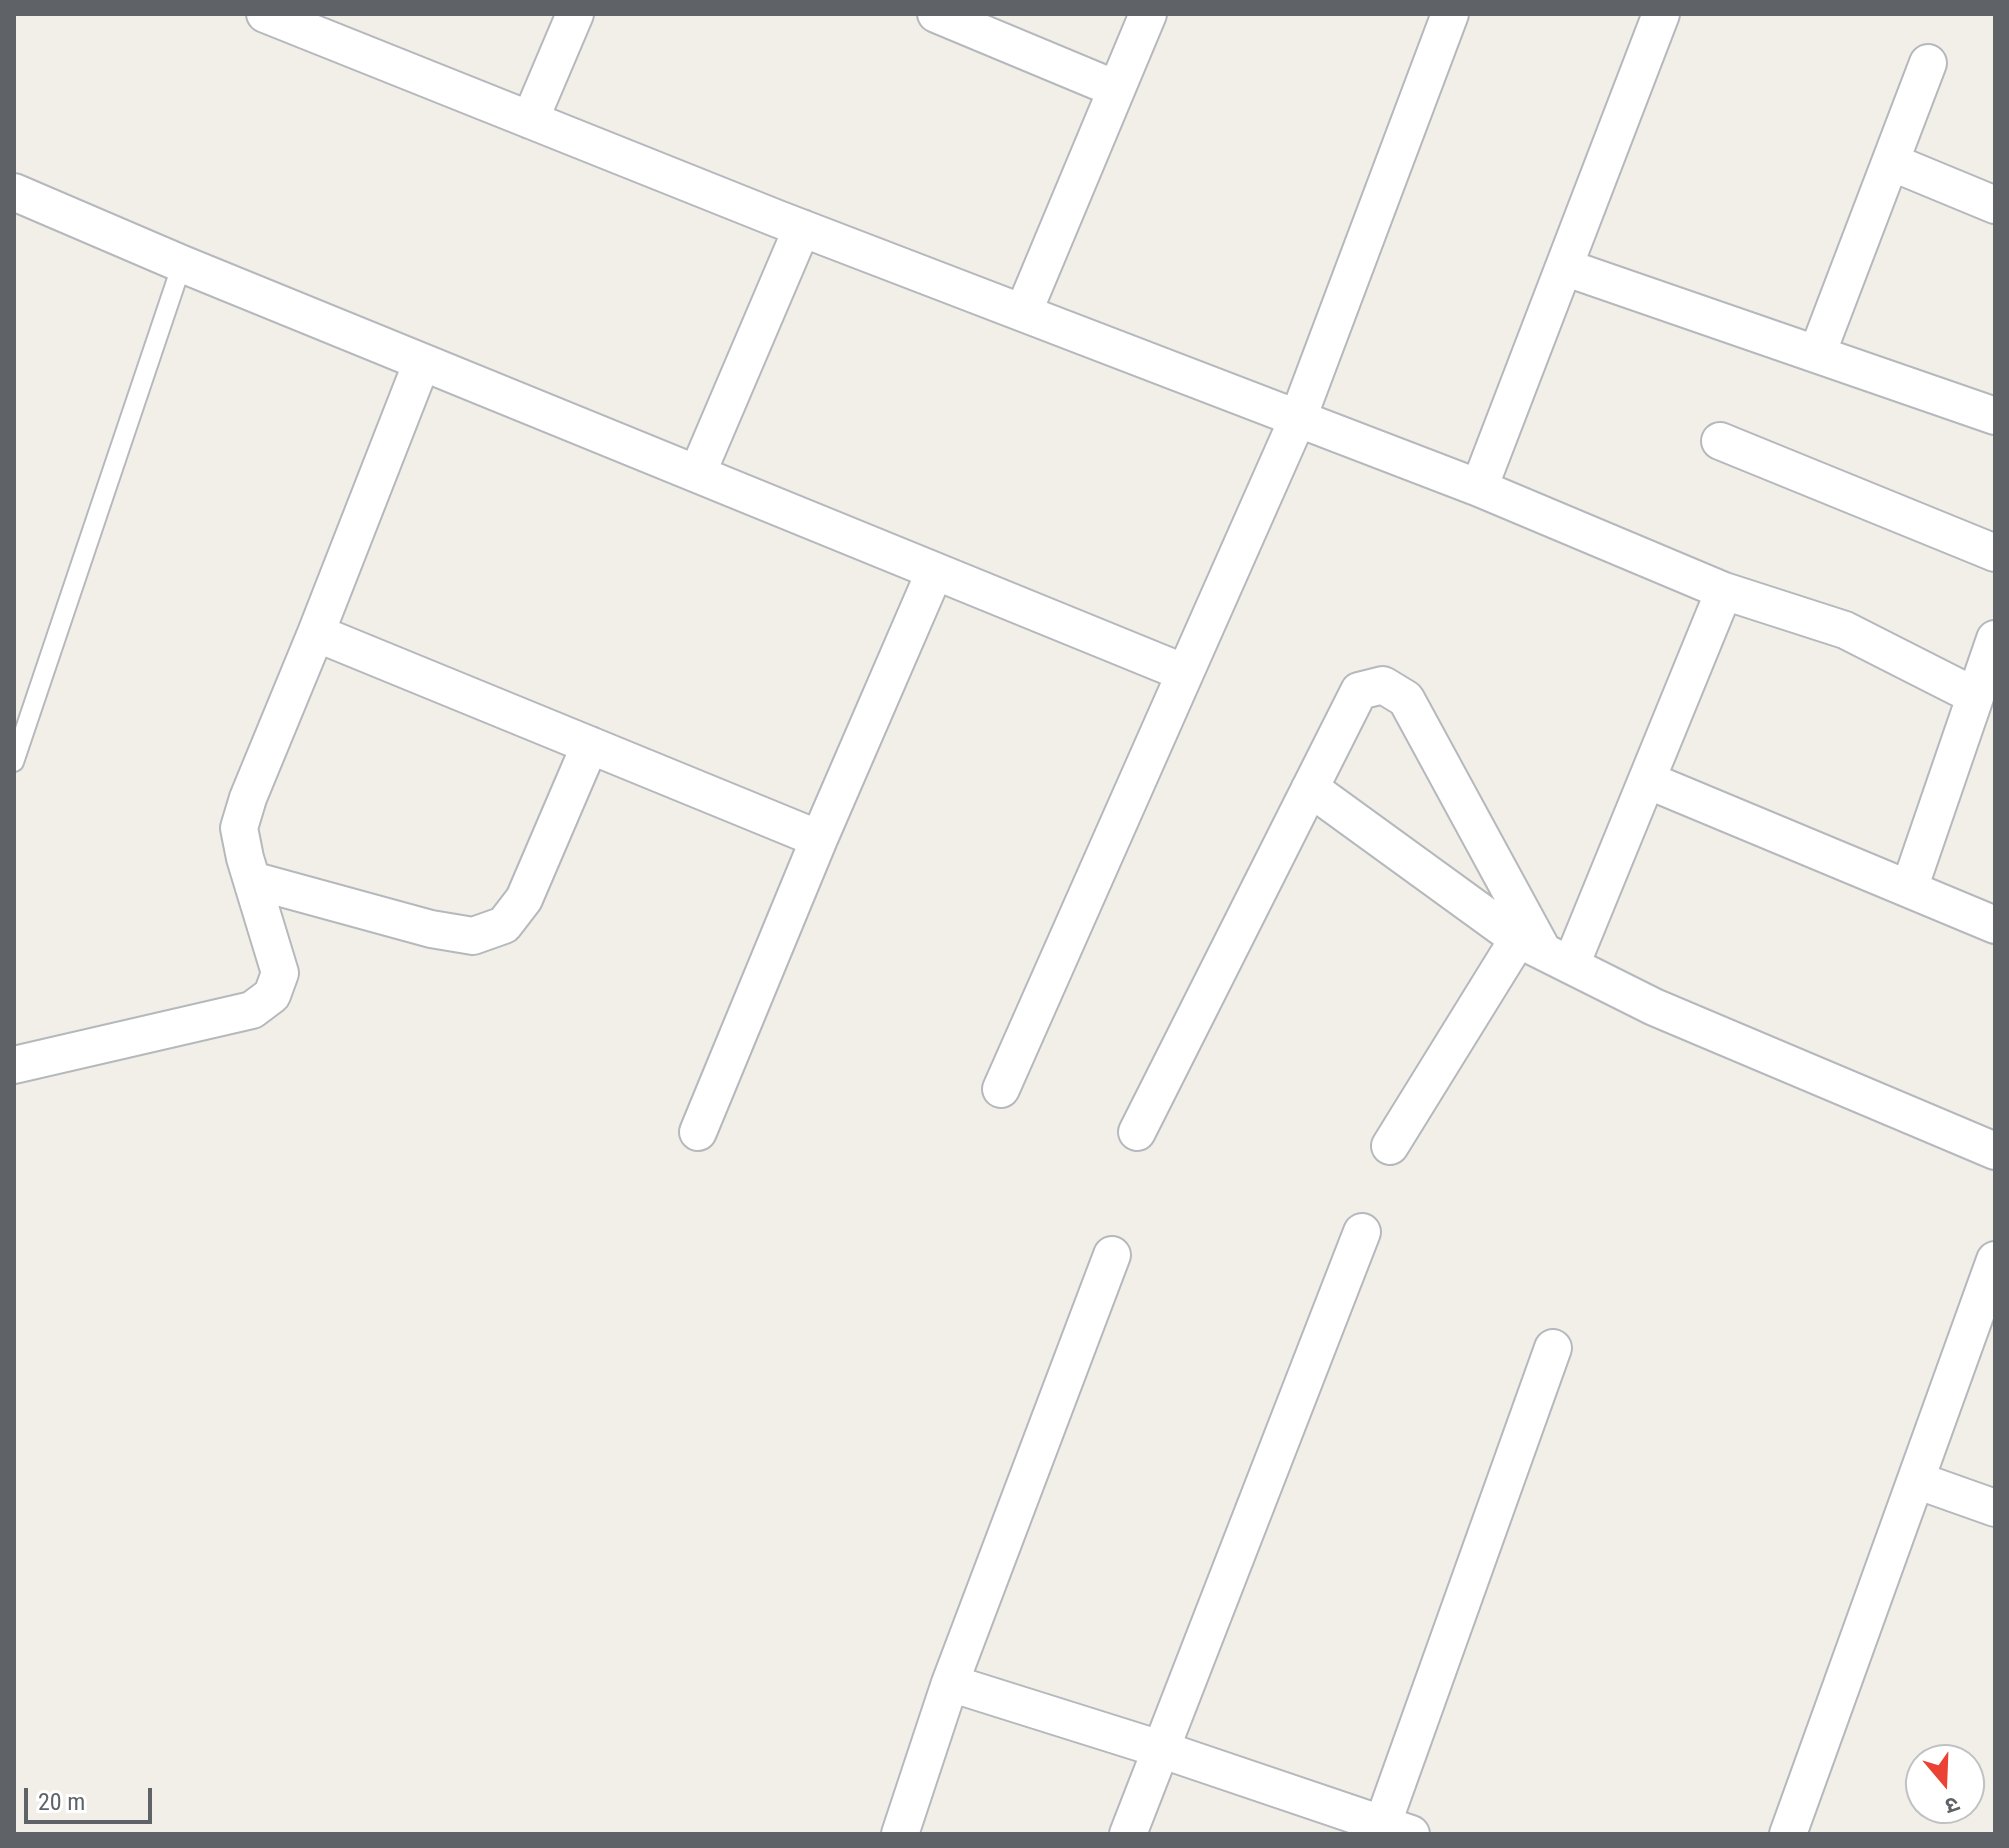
<!DOCTYPE html>
<html>
<head>
<meta charset="utf-8">
<style>
	body { margin:0 }
	#map { position:relative; width:2009px; height:1848px; overflow:hidden; background:#f1efe8; font-family:"Roboto Condensed","Noto Sans Devanagari",sans-serif }
	canvas { display:block }
	.frame { position:absolute; inset:0; border:16px solid #5f6368; pointer-events:none }
	.north { position:absolute; left:1905px; top:1744px; width:80px; height:80px; box-sizing:border-box; background:#fff; border:2px solid #bfc1c3; border-radius:50%; rotate:161deg; font-size:22px; font-weight:700; line-height:32px; text-align:center; color:#5f6368 }
	.north::after { content:''; display:block; margin:auto; width:28px; height:36px; background:#ea4335; clip-path:polygon(50% 0,100% 100%,50% 72%,0 100%) }
	.scale { position:absolute; left:24px; top:1788px; width:128px; height:36px; box-sizing:border-box; border:4px solid #5f6368; border-top:0; padding-left:10px; font-size:24px; line-height:28px; white-space:nowrap; color:#5f6368; -webkit-text-stroke:6px #fff; paint-order:stroke }
</style>
</head>
<body>
<div id="map">
<canvas width="2009" height="1848"></canvas>
<div class="frame"></div>
<div class="north">उ</div>
<div class="scale">20 m</div>
</div>
<script>
const c = document.querySelector('canvas').getContext('2d');
c.lineJoin = 'round';
function stroke(path, color, width, dash) {
  c.strokeStyle = color;
  c.lineWidth = width;
  c.lineCap = dash ? 'butt' : 'round';
  c.setLineDash(dash || []);
  c.stroke(path);
}
const service = new Path2D(`
	M14,762L182,264`);
const minor = new Path2D(`
	M265,14L778,219L1479,488L1724,591
	M936,14L1116,89
	M530,120L575,14
	M1891,162L1995,205
	M14,192L182,264L1185,673
	M1564,267L1995,416
	M1023,313L1148,14
	M1817,354L1928,63
	M1720,441L1995,553
	M697,474L802,228
	M1479,488L1661,14
	M316,633L819,839
	M1647,780L1995,925
	M1310,788L1518,939L1654,1007L1995,1151
	M252,880L431,929L473,936L504,925L524,899L590,745
	M1909,889L1995,639
	M1571,965L1724,591L1845,630L1975,696
	M14,1065L252,1010L272,995L280,973L245,858L239,828L248,798L316,633L422,362
	M1001,1089L1298,418L1450,14
	M698,1132L819,839L935,571
	M1137,1132L1359,691L1383,685L1406,699L1543,951
	M1390,1146L1518,939
	M1916,1480L1995,1508
	M950,1683L1160,1749L1411,1834
	M900,1834L950,1683L1112,1255
	M1128,1834L1362,1232
	M1379,1834L1553,1348
	M1788,1834L1995,1260`);
stroke(service, '#b5b8bc', 22);
stroke(minor, '#b5b8bc', 40);
stroke(service, '#fff', 18);
stroke(minor, '#fff', 36);
</script>
</body>
</html>
